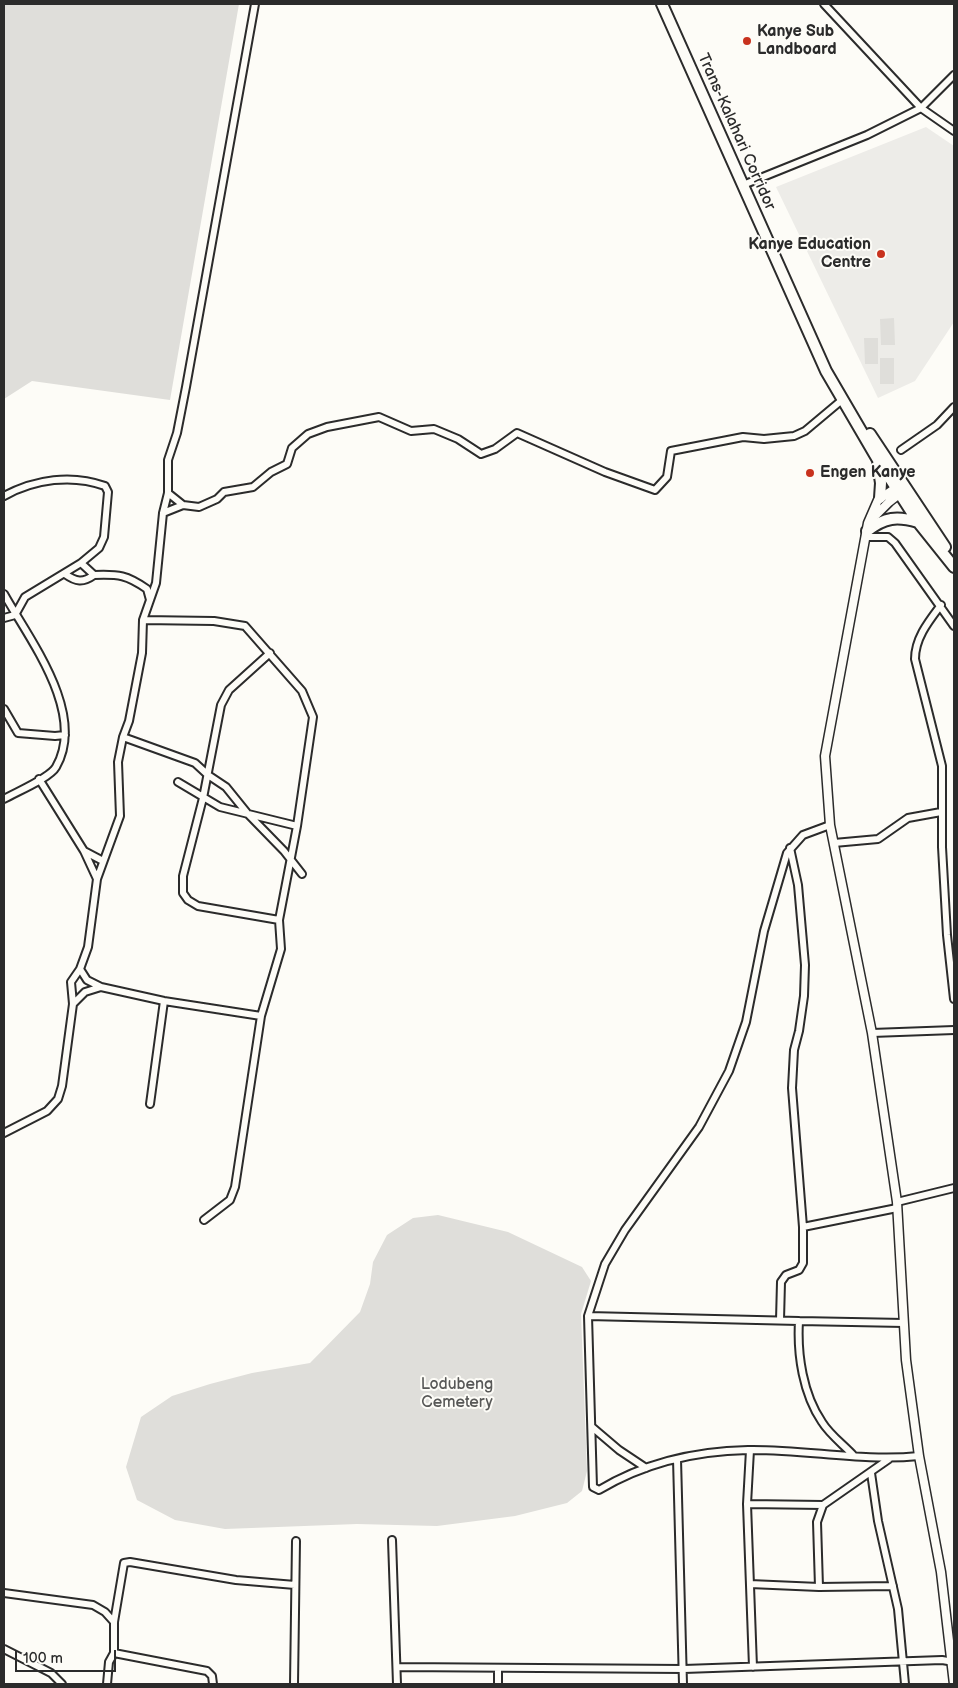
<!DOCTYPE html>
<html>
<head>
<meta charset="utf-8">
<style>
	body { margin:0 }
	#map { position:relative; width:958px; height:1688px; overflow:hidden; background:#fdfcf7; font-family:"Balsamiq Sans",sans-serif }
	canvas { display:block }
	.frame { position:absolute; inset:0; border:5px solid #2b2b2b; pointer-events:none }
	.scale { position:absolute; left:15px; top:1650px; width:101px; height:22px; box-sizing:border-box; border:2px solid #2b2b2b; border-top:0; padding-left:6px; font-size:15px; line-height:18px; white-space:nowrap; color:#2b2b2b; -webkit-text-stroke:4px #fdfcf7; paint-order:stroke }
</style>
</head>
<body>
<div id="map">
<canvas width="958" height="1688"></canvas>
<div class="frame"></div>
<div class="scale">100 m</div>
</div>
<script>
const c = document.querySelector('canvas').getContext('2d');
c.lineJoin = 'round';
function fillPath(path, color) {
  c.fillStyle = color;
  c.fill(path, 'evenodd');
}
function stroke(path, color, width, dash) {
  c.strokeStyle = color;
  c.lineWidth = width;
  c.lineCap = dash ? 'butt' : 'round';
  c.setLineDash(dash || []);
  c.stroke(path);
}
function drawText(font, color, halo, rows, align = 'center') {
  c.font = font + ' "Balsamiq Sans",sans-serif';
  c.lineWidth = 4;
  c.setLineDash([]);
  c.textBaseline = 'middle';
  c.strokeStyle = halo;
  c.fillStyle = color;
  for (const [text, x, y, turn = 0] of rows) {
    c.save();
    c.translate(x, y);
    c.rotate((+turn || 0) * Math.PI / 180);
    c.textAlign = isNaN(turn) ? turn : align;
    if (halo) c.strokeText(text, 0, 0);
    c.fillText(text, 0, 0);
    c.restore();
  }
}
fillPath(new Path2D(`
	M926,127L954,146V322L915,381L878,398L776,187Z`), '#edece8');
fillPath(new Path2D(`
	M4,4H239L170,400L32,381L4,399Z
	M894,318L895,345H881L880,319Z
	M864,338H878V364H865Z
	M880,358H894V384H880Z
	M438,1215L508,1232L582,1267L591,1281L581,1314L587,1471L582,1491L567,1503L515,1516L437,1526L357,1524L225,1529L175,1520L137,1500L126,1467L141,1417L172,1396L210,1384L252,1373L310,1363L360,1312L370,1284L373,1262L387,1235L413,1218Z`), '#dfdeda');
const minor = new Path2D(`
	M824,4L921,108L954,131
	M743,185L867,135L921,108L954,75
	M901,450L937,425L954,407
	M168,493L183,505
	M4,496C35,479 72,474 105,486L108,492L104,537L99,548L81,563L25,597L15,615L4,618
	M163,513L183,505L199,507L217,499L224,492L253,487L271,472L287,464L292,448L308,434L327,427L379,417L411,431L434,429L458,439L481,454L495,449L517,433L605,472L655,490L667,477L671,451L743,437L764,439L794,436L805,431L842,400
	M865,537H888L895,543L954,626
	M81,563L94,575C119,574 127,575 147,589L150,600
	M65,574C76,582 83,583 94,575
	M4,594C29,639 87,713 56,767C50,778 16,792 4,799
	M941,605C929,621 915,638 915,659L942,766V847L947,935L954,999
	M143,620L214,621L245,626L302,691L313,717L297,826L279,920L281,949L261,1016L235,1187L230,1200L204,1220
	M270,653L229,690L221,705L203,798L183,876V893L188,900L198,906L279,920
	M4,709L18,733L55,736L65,735
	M123,737L195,763L208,775L226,787L247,813L284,851L302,874
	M39,779L84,851L97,879
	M178,782L220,807L297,826
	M830,825L803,835L787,853L764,931L746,1022L729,1071L699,1127L625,1230L605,1264L588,1316L593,1487L599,1490C644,1463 696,1451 748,1450C806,1449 862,1462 919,1456
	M834,843L878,839L908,818L941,812
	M84,851L103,861
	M80,969L87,980L101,987
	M73,1004L85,992L101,987L164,1001L261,1016
	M872,1033L954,1030
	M150,1104L164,1001
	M4,1133L47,1111L58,1099L62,1086L73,1004L71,982L80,969L88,947L97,879L120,816L118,762L123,737L129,721L142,653L143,620L156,583L163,513L168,493V460L177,433L186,387L255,4
	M897,1202L954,1188
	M803,1227L897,1208
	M588,1316L799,1321C797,1355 803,1394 822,1422C830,1435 844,1445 854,1456
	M780,1320L781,1282L786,1275L799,1270L803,1263V1227L792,1088L794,1050L799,1031L804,996L805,965L798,885L790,848
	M799,1321L904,1323
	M592,1427L619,1450L646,1468
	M750,1450L747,1504L753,1667
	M677,1459L683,1684
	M871,1473L878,1521L898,1609L905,1684
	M747,1504L823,1505
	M392,1540L397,1684
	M750,1584L819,1587L893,1586
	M819,1587L817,1522L823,1505L889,1459
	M4,1593L93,1605L105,1612L114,1622
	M4,1649L51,1673L62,1684
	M114,1653L207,1671L212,1676L213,1684
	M397,1667L684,1669L942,1660L954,1662
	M498,1669V1684
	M107,1684L109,1662L114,1653V1622L124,1563L130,1562L236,1580L295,1585
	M294,1684L296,1541`);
const tertiary = new Path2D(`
	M900,485L878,500L868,523L825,756L830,825L872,1033L897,1202L906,1360L919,1456L941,1572L954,1684
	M873,518L889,502L903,491`);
const trunk = new Path2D(`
	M662,4L826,371L878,460L918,522L954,567
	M870,434L945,547
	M878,464L881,483L880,498
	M867,531C885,517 897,516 918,522`);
stroke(minor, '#2b2b2b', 10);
stroke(tertiary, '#2b2b2b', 11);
stroke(trunk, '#2b2b2b', 14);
stroke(minor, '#fdfcf7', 6);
stroke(tertiary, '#fdfcf7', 8);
stroke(trunk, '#fdfcf7', 10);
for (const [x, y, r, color] of [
	[747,41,5,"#c8321e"],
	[881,254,5,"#c8321e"],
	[810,473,5,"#c8321e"]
]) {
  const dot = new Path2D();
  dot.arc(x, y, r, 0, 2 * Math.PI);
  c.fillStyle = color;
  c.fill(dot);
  stroke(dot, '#fdfcf7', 2);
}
drawText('bold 16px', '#2b2b2b', '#fdfcf7', [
	["Kanye Sub",757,32],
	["Landboard",757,50],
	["Kanye Education",871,245,"right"],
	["Centre",871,263,"right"],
	["Engen Kanye",820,473]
], 'left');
drawText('16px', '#2b2b2b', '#fdfcf7', [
	["Trans-Kalahari Corridor",736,132,66]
]);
drawText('16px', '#585857', '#fdfcf7', [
	["Lodubeng",457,1385],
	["Cemetery",457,1403]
]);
</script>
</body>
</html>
